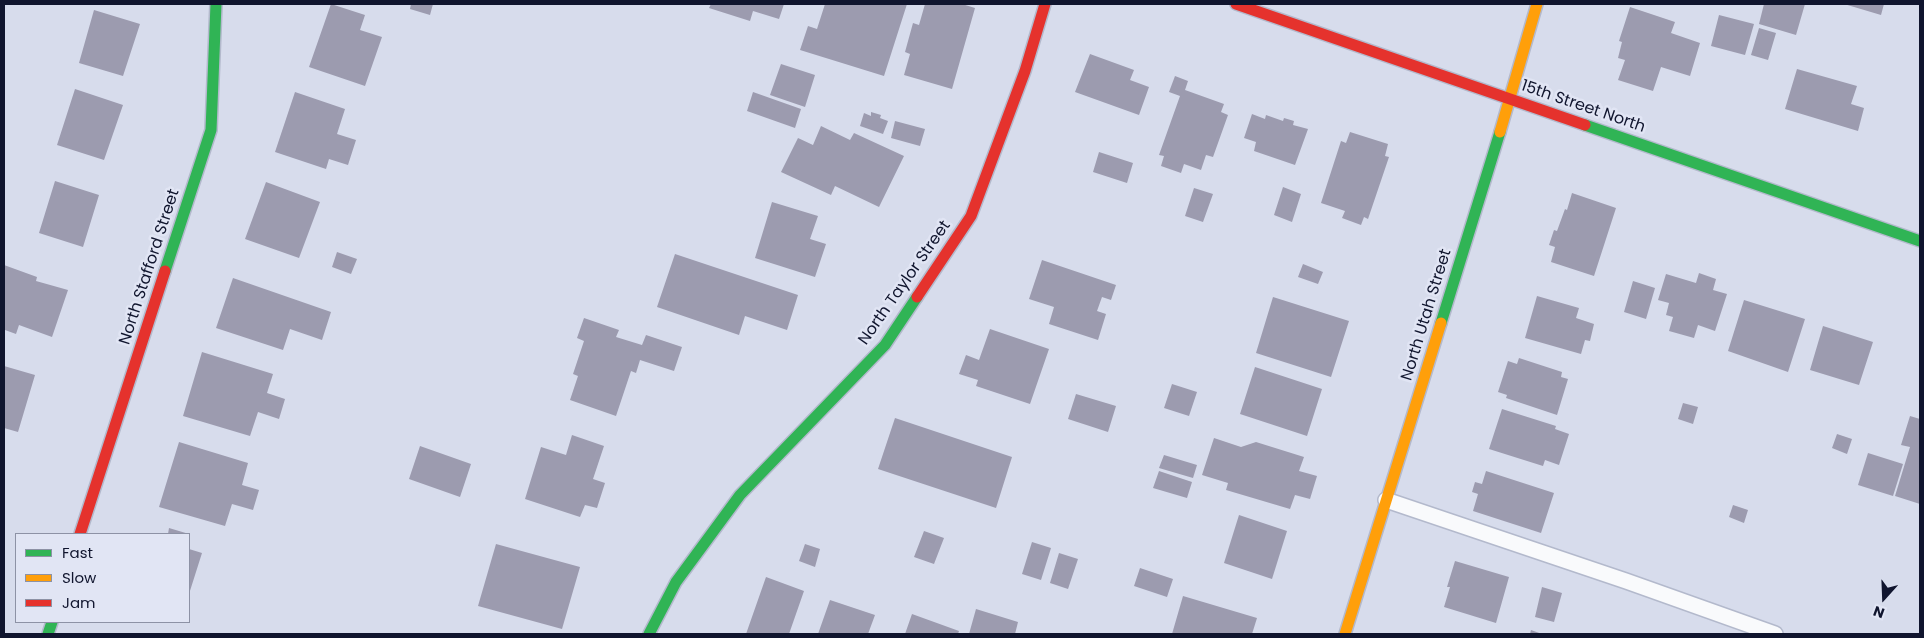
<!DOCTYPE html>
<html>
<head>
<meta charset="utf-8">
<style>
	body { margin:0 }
	#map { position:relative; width:1924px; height:638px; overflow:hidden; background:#d7dcec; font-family:Poppins,sans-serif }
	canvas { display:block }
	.frame { position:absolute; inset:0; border:5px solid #10152e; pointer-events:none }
	.legend { position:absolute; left:15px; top:533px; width:175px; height:90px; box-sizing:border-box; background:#e1e5f4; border:1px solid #8d92a5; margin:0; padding:6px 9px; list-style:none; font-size:15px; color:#10152e }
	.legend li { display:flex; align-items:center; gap:10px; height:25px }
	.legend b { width:25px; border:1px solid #8d92a5 }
	.north { position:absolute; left:1859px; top:573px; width:50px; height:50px; -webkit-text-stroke:4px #e1e5f4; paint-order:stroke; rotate:200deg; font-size:14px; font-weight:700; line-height:20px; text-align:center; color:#10152e }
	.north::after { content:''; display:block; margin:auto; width:18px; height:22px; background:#10152e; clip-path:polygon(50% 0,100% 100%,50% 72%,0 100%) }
</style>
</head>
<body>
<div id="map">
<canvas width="1924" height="638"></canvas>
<div class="frame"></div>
<ul class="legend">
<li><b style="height:6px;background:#30b455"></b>Fast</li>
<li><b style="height:6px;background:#ff9f0a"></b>Slow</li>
<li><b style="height:6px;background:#e5322d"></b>Jam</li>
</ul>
<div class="north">N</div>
</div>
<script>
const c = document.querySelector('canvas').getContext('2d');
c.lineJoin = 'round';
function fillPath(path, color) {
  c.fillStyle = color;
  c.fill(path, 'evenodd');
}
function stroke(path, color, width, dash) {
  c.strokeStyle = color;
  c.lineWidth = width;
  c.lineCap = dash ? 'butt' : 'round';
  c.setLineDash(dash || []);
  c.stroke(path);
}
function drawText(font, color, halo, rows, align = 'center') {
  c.font = font + ' Poppins,sans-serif';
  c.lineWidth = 5;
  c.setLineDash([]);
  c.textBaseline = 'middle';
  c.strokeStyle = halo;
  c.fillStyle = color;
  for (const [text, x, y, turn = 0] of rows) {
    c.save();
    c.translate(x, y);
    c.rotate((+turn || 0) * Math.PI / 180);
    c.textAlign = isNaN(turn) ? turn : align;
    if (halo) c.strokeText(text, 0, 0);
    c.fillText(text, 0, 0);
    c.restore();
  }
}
fillPath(new Path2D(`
	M331,4L365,15L360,30L382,37L365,86L309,67Z
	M411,4H433L430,15L410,9Z
	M711,4H784L779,19L753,11L750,21L709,8Z
	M825,4H907L884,76L800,50L808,26L817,29Z
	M925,4H962L975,8L952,89L904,75L910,54L905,52L913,23L919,25Z
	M1764,4H1805L1796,35L1759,24Z
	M1844,4H1884L1881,15Z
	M1630,7L1675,22L1671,33L1700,43L1690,76L1661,67L1653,91L1618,80L1625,60L1618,58L1622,42L1619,41Z
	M94,10L140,24L123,76L79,63Z
	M1719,15L1754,24L1745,55L1711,46Z
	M1759,28L1776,33L1768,60L1751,55Z
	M1090,54L1134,70L1130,80L1149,87L1139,115L1075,92Z
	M781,64L815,75L805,107L770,95Z
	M1797,69L1857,86L1851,104L1864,108L1858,131L1785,109Z
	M1175,76L1188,81L1185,90L1224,104L1221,112L1228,115L1213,157L1206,155L1201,170L1184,164L1181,173L1161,166L1164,156L1159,155L1180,96L1169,92Z
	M75,89L123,105L104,160L57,145Z
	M295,92L345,109L337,134L356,140L348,165L329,159L326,169L275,152Z
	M753,92L801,109L795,128L747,111Z
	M871,112L881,115L880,118L888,121L883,134L860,126L864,113L871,116Z
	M1252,114L1265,119L1266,115L1283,121L1284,118L1294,121L1293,125L1308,129L1295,165L1254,151L1256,142L1244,138Z
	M895,121L925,129L920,146L891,138Z
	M821,126L850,140L854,133L904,156L879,207L835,186L831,195L781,172L798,138L813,145Z
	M1350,132L1388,144L1385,156L1389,157L1368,219L1364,217L1361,225L1342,218L1345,211L1321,203L1341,141L1346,143Z
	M1099,152L1133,163L1127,183L1093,172Z
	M55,181L99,195L83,247L39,233Z
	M266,182L320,202L299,258L245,239Z
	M1283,187L1301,194L1292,222L1274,215Z
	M1194,188L1213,194L1203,222L1185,216Z
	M1572,193L1616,208L1594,276L1551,262L1555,247L1549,245L1554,230L1557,231L1565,209L1567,210Z
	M772,202L818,216L810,239L826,244L815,277L755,258Z
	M337,252L357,259L351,274L332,267Z
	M675,254L798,295L787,330L745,316L739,335L657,307Z
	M1042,260L1116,285L1111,300L1102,297L1097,311L1106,314L1098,340L1049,324L1054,307L1029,299Z
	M1303,264L1323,272L1318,284L1298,277Z
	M4,265L37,277L36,281L68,290L52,337L19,325L16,334L5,330Z
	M1699,273L1716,279L1713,290L1727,294L1715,331L1698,325L1694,338L1669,331L1673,317L1666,315L1669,303L1658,300L1666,274L1696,283Z
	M233,278L331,312L322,340L290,329L283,350L216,328Z
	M1633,281L1655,288L1646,319L1624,312Z
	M1537,296L1579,308L1576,318L1594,324L1590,341L1585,340L1581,354L1525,338Z
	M1273,297L1349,321L1331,377L1256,353Z
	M1744,300L1805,319L1788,372L1728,351Z
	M584,318L619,330L616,337L642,345L646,335L682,347L674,371L640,360L636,373L631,371L616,416L570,400L578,376L573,374L584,341L577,338Z
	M1823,326L1873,342L1859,385L1810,370Z
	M990,329L1049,349L1030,404L976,386L978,380L959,374L966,355L979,360Z
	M202,352L273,374L267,393L285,399L279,419L258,412L250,436L183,416Z
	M1519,358L1562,372L1561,377L1568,379L1557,415L1506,398L1507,395L1498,392L1508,361L1517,364Z
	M4,366L35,375L18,432L4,428Z
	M1255,367L1322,389L1307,436L1240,414Z
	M1172,384L1197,392L1189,416L1164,408Z
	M1076,394L1116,406L1108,432L1068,419Z
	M1683,403L1698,407L1693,424L1678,419Z
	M1502,409L1556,426L1555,429L1569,434L1559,465L1545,460L1543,466L1489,449Z
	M1910,416L1920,419V504L1895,496L1910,447L1901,445Z
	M895,418L1012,457L996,508L878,469Z
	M1837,434L1852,439L1847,454L1832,448Z
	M572,435L604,446L593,479L605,483L597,508L585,505L580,517L525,499L541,447L566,455Z
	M1214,438L1241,447L1256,442L1304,457L1299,471L1317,476L1310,499L1295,495L1290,509L1226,490L1228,483L1202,475Z
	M179,442L248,463L242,485L259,490L253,510L232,504L225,526L159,507Z
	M420,446L471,464L460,497L409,479Z
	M1868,453L1903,464L1893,496L1858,485Z
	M1164,455L1197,465L1193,478L1159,468Z
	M1159,471L1192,482L1187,498L1153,488Z
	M1486,471L1554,493L1541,533L1473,511L1478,494L1472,492L1475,482L1482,484Z
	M1733,505L1748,510L1744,523L1729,517Z
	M1239,515L1287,531L1272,579L1224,563Z
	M169,528L189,534H168Z
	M924,531L944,538L934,564L914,557Z
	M1032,542L1051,548L1041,580L1022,574Z
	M496,544L580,567L562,629L478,606Z
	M805,544L820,549L815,567L799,561Z
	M189,549L202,553L189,594Z
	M1059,553L1078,559L1068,589L1050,583Z
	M1455,561L1509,577L1496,623L1444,607L1450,587H1447Z
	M1140,568L1173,579L1167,597L1134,586Z
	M766,577L804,591L789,634H746Z
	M1542,587L1562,593L1554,622L1535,617Z
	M1183,596L1257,618L1252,634H1172Z
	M830,600L875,615L868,634H818Z
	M976,609L1018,622L1015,634H969Z
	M912,614L959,631L958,634H905Z
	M1531,630L1542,634H1530Z`), '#9c9baf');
const lane = new Path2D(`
	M1386,500L1626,581L1775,634`);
const fast = new Path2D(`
	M1585,125L1920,241
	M165,271L211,130L216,4
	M1441,323L1500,132
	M48,634L52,622
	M649,634L676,582L740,495L885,345L917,297`);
const slow = new Path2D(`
	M1500,132L1537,4
	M1345,634L1441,323`);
const jam = new Path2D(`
	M1236,4L1585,125
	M917,297L971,216L1025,71L1045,4
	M80,534L165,271`);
stroke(lane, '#b3b9cc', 18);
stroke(fast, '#b3b9cc', 14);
stroke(slow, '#b3b9cc', 14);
stroke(jam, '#b3b9cc', 14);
stroke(lane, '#f9fafc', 15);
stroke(fast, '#30b455', 11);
stroke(slow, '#ff9f0a', 11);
stroke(jam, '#e5322d', 11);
drawText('16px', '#10152e', '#e1e5f4', [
	["15th Street North",1583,107,19],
	["North Stafford Street",150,267,-72],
	["North Taylor Street",905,283,-55],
	["North Utah Street",1427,315,-73]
]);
</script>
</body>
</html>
